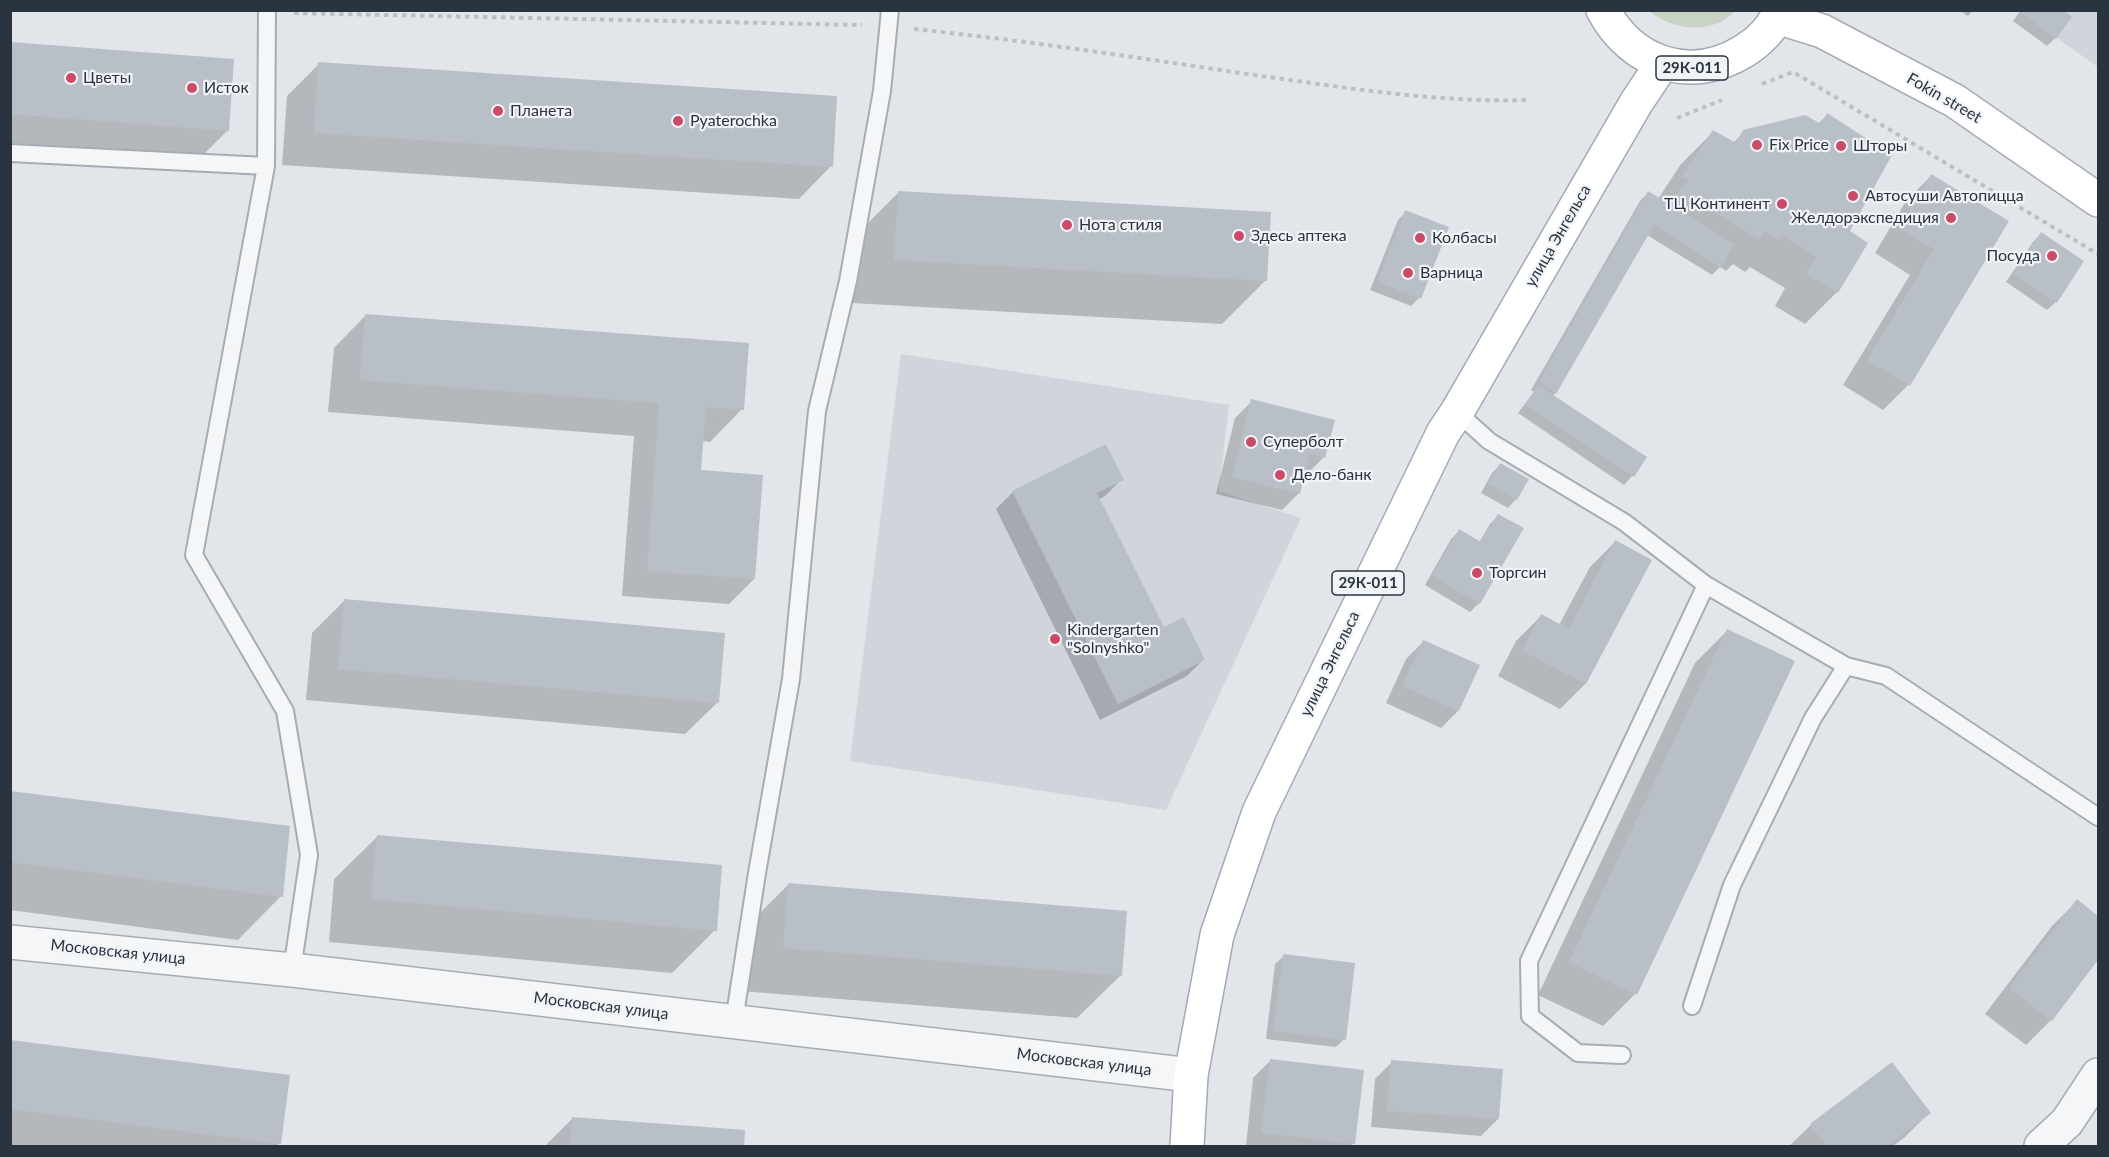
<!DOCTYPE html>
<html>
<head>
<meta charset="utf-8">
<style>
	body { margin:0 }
	#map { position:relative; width:2109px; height:1157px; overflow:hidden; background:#e2e5ea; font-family:Lato,sans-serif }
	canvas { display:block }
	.frame { position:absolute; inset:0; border:12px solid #2a3441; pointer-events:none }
</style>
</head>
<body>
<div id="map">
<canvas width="2109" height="1157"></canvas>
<div class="frame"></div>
</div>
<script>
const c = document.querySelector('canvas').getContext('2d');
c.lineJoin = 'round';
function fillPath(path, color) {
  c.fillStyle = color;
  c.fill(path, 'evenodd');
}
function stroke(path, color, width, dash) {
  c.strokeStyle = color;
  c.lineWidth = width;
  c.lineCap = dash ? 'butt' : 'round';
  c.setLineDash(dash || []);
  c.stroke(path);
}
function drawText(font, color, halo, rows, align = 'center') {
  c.font = font + ' Lato,sans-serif';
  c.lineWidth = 4.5;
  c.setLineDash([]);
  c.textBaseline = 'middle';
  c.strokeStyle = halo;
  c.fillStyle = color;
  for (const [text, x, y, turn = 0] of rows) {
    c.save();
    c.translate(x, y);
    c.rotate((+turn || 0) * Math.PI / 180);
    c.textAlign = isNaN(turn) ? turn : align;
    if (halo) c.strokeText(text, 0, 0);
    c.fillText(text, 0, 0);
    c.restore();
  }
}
fillPath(new Path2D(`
	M2016,11H2098V67L2020,12Z
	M901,354L1229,405L1219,491L1301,518L1166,810L850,761Z`), '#d0d5dc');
fillPath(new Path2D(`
	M1649,11H1735C1713,35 1673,31 1649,11Z`), '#c8d3c3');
fillPath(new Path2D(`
	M1959,10H1973L1968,16Z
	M2021,10L2055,38L2047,46L2013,21Z
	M10,43L228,130L195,163L10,148Z
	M319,64L831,166L799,199L282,165L287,96Z
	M1827,115L1848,231L1837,292L1805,324L1775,306L1785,288L1750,267L1745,272L1733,264L1726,271L1720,267L1712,275L1647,235L1553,396L1645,458L1632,476L1624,485L1518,413L1534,392L1531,390L1640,201L1648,193L1658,199L1681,164L1713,132L1733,143L1744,132L1818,124Z
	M1931,176L2007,222L1908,385L1883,410L1843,385L1910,275L1875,253L1906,201Z
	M899,192L1266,280L1222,324L852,303L855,236Z
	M1406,212L1419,298L1411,306L1370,290L1398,220Z
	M2041,234L2056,302L2047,310L2006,282L2033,242Z
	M366,315L742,409L710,442L702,441L700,471L754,579L729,604L622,596L634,436L328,412L334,348Z
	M1252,401L1324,457L1307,474H1304L1299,493L1282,510L1216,494L1235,418Z
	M1500,465L1516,499L1508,508L1481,493L1492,473Z
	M1122,479L1105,496L1098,500L1163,629L1204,659L1187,676L1100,720L996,509L1013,492Z
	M1498,516L1522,529L1479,603L1470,612L1425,585L1451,539L1459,531L1479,543L1490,524Z
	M1615,542L1650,560L1585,684L1560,709L1498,676L1516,641L1541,616L1559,625L1590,567Z
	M344,601L718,702L685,734L306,700L312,633Z
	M1727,631L1635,994L1603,1026L1538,995L1695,663Z
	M1423,642L1478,666L1458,711L1441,728L1386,703L1406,659Z
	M10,792L281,896L238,940L10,910Z
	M378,836L715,930L672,973L329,942L334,879Z
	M788,885L1121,975L1077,1018L740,991L745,928Z
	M2077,901L2098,918V958L2051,1020L2026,1045L1985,1014L2052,926Z
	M1284,956L1344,1039L1336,1047L1266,1039L1275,964Z
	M10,1041L280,1143L276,1146H10Z
	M1270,1061L1354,1143L1351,1146H1246L1253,1078Z
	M1392,1062L1498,1119L1481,1136L1371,1127L1375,1079Z
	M1891,1064L1929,1113L1904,1138L1893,1146H1789L1811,1125Z
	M572,1119L743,1132L742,1146H547V1144Z`), '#0003');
fillPath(new Path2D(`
	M2021,10H2064L2072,17L2056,39L2020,12Z
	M10,42L234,59L229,131L10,114Z
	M318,62L837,96L833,167L314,133Z
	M1827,113L1892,155L1850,231L1868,243L1838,293L1806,274L1816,256L1782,235L1779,240L1765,231L1759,239L1693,200L1687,208L1674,200L1688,180L1682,177L1713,130L1736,143L1743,130L1805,115L1821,124Z
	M1931,174L2009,221L1910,386L1867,360L1934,249L1899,228Z
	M898,191L1271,212L1267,281L894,260Z
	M1648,191L1734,244L1721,268L1654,225L1556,394L1539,381Z
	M1405,210L1449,227L1421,299L1378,282Z
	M2041,232L2084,261L2057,303L2013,274Z
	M365,314L749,343L744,410L706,407L701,470L763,475L755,579L647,571L659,403L360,380Z
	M1538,385L1647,457L1634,477L1525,405Z
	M1251,399L1335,420L1325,458L1310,454L1300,494L1232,477Z
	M1106,444L1124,480L1097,493L1164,627L1184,617L1205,660L1118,704L1012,491Z
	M1500,463L1529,479L1517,500L1488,484Z
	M1498,514L1524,528L1480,604L1432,576L1459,529L1481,542Z
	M1615,540L1652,560L1586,684L1522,651L1541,614L1569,629Z
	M344,599L725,633L719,703L338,669Z
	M1727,629L1795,661L1637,995L1569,962Z
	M1423,640L1480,665L1459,711L1402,686Z
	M10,791L290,826L283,897L10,862Z
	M377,835L722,865L717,931L371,899Z
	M788,883L1127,911L1122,976L783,948Z
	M2077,899L2098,916V960L2052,1021L2009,988Z
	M1283,954L1355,963L1346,1040L1273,1031Z
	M10,1040L290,1075L281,1144L10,1109Z
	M1270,1059L1364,1070L1355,1144L1261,1133Z
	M1391,1060L1503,1069L1499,1119L1387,1111Z
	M1892,1062L1931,1113L1887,1146H1826L1810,1124Z
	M572,1117L745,1130L744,1146H570Z`), '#b9bfc7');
const lane = new Path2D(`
	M267,10L266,166L194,555L285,711L309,855L292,970
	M10,153L266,166
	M1457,412L1489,441L1624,522L1706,585L1846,666L1886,676L2098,817
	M1692,1006L1732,885L1813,718L1846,666
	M734,1021L757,873L791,679L817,411L848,281L882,91L890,10
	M1622,1055L1578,1053L1530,1016L1529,961L1706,585`);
const street = new Path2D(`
	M10,942L292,970L1191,1075
	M2041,1146L2067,1122L2098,1075`);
const secondary = new Path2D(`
	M1777,17L1822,31L1955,101L2098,200`);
const primary = new Path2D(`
	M1603,10C1632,64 1691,84 1744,51C1759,42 1774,27 1780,10
	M1187,1146L1191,1075L1217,935L1259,812L1443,433L1457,412L1636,103L1662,64`);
stroke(lane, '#a7acb4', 20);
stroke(street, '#a7acb4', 36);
stroke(secondary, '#a7acb4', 36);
stroke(primary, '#a1aab5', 36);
stroke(new Path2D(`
	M294,13L862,25
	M914,29C1030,41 1146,59 1261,76C1349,88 1439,103 1528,100
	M1762,84L1793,72L2098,254
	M1677,118L1722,100`), '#bbc0c5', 4, [4.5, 4.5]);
stroke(lane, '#f4f6f8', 16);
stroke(street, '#f4f6f8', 33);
stroke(secondary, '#fff', 33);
stroke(primary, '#fff', 33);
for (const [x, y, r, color] of [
	[71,78,6,"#cb4b66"],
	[192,88,6,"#cb4b66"],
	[498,111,6,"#cb4b66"],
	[678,121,6,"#cb4b66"],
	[1757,145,6,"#cb4b66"],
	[1841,146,6,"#cb4b66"],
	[1853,196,6,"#cb4b66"],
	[1782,204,6,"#cb4b66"],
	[1951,218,6,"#cb4b66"],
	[1067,225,6,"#cb4b66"],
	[1239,236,6,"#cb4b66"],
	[1420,238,6,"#cb4b66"],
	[2052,256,6,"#cb4b66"],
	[1408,273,6,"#cb4b66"],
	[1251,442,6,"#cb4b66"],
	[1280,475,6,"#cb4b66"],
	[1477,573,6,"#cb4b66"],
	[1055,639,6,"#cb4b66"]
]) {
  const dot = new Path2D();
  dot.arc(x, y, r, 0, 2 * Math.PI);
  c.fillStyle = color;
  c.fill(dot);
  stroke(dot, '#f1f4f7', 2);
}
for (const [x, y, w] of [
	[1692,68,72],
	[1368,583,72]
]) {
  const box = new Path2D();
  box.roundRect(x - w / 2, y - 12, w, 24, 4.5);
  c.fillStyle = '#f1f4f7';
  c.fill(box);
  stroke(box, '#2a3441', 1.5);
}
drawText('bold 15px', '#2a3441', null, [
	["29К-011",1692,68],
	["29К-011",1368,583]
]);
drawText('16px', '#2a3441', '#f1f4f7', [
	["Цветы",83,78],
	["Исток",204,88],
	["Планета",510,111],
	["Pyaterochka",690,121],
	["Fix Price",1769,145],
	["Шторы",1853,146],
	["Автосуши Автопицца",1865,196],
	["ТЦ Континент",1770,204,"right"],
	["Желдорэкспедиция",1939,218,"right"],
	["Нота стиля",1079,225],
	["Здесь аптека",1251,236],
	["Колбасы",1432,238],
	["Посуда",2040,256,"right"],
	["Варница",1420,273],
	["Суперболт",1263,442],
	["Дело-банк",1292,475],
	["Торгсин",1489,573],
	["Kindergarten",1067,630],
	["\"Solnyshko\"",1067,648]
], 'left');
drawText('16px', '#2a3441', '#f1f4f7', [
	["Fokin street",1944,98,30],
	["улица Энгельса",1558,236,-60],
	["улица Энгельса",1330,664,-64],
	["Московская улица",118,952,6],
	["Московская улица",601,1006,7],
	["Московская улица",1084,1062,7]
]);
</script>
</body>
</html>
